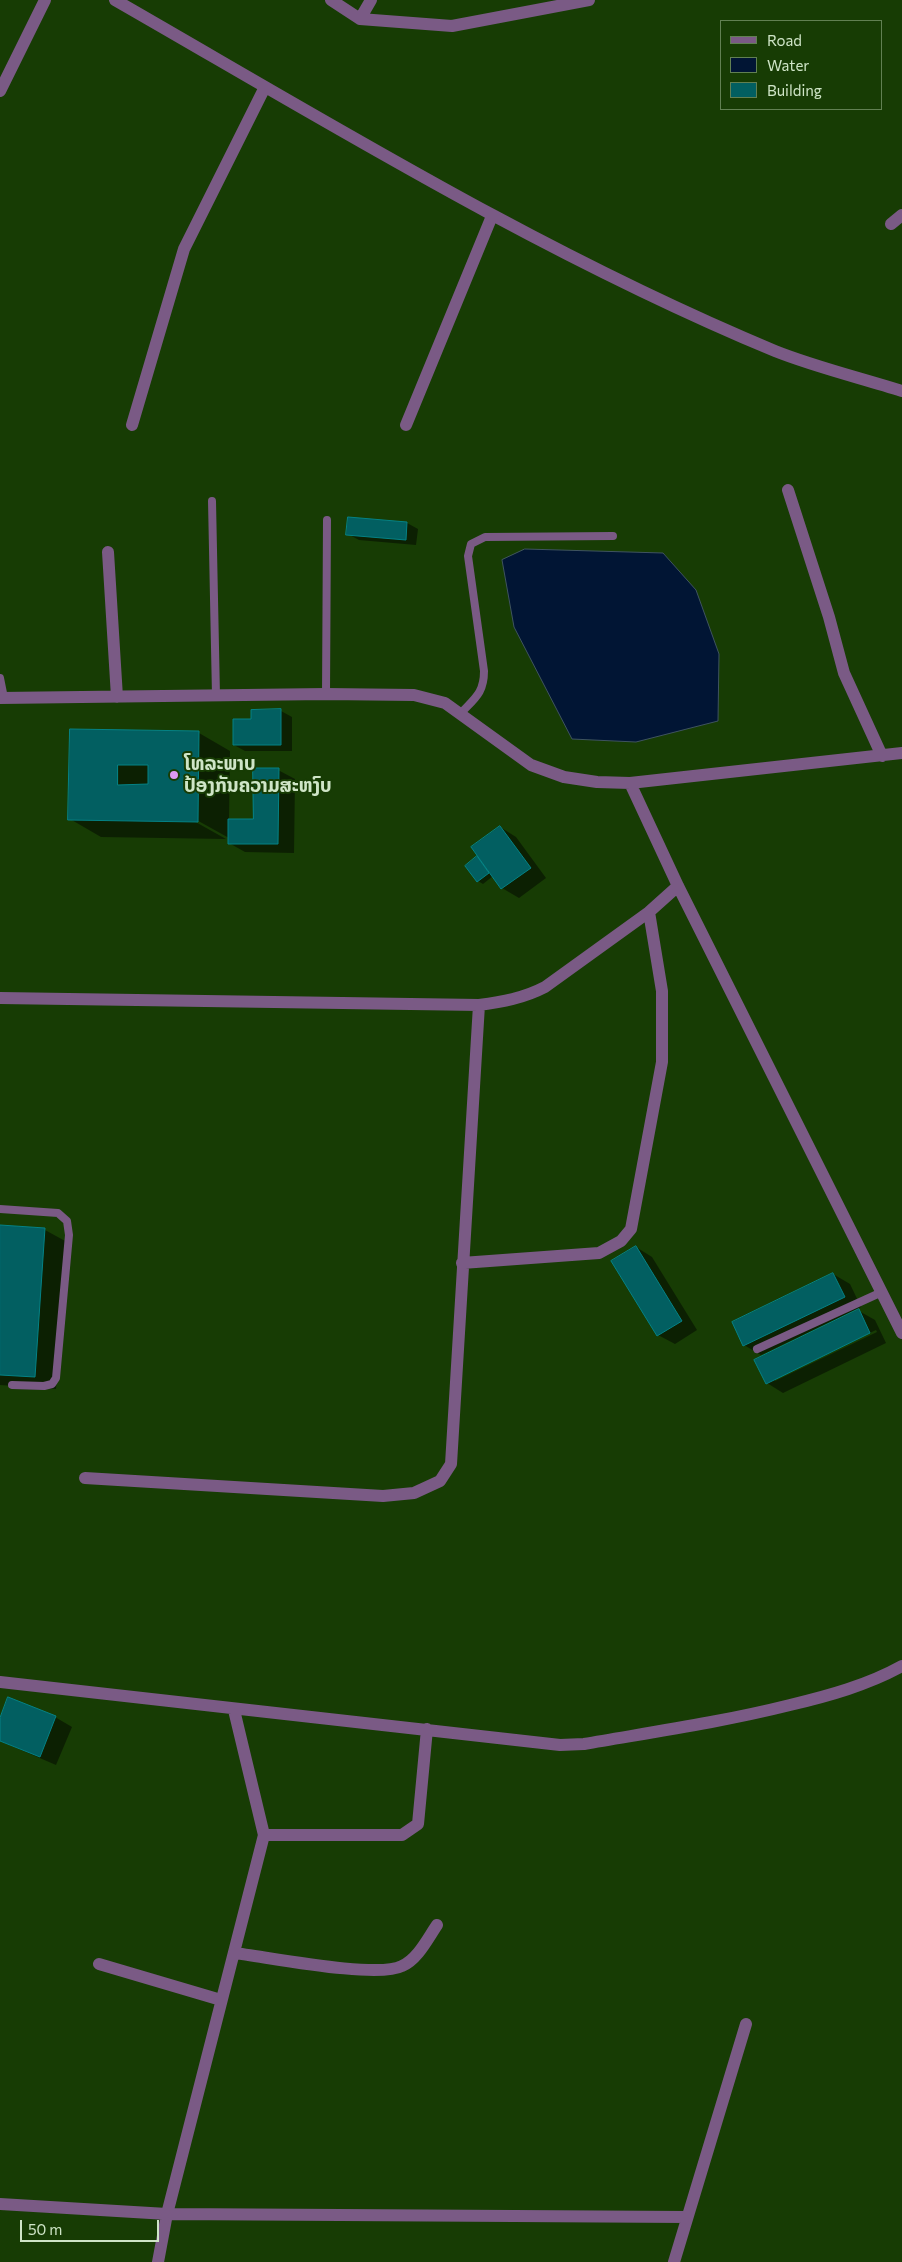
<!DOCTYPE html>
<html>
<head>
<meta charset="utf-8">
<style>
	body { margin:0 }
	#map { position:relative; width:902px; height:2262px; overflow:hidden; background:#173c04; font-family:Commissioner,sans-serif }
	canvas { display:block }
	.legend { position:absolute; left:720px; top:20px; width:162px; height:90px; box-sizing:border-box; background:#173c04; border:1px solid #618052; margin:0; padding:6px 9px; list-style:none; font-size:15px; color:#cfe5c7 }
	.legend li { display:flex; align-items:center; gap:10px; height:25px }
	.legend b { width:25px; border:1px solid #618052 }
	.scale { position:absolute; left:20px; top:2220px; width:139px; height:22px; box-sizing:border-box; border:2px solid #cfe5c7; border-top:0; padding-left:6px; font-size:15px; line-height:18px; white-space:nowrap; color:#cfe5c7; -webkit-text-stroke:4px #173c04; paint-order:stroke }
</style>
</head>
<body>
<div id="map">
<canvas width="902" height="2262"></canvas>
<ul class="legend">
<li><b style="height:6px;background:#7a5a85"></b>Road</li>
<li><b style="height:14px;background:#011534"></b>Water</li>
<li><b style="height:14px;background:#025f61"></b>Building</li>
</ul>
<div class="scale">50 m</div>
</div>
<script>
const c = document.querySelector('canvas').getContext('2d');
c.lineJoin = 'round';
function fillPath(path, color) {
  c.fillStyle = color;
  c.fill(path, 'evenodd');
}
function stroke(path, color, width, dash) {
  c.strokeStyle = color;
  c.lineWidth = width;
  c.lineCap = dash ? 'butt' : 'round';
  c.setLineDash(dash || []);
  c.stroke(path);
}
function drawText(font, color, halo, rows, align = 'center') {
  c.font = font + ' Commissioner,"Noto Sans Lao",sans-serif';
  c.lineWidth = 4;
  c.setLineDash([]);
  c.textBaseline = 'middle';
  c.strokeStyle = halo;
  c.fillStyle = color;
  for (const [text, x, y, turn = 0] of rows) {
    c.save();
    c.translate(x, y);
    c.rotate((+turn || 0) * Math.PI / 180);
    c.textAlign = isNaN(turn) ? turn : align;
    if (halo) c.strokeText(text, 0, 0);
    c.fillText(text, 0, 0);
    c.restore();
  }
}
const water = new Path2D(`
	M525,549L663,553L696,590L719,654L718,721L636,742L572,739L514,627L502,560Z`);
fillPath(water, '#011534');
stroke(water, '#3f5360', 1);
fillPath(new Path2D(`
	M407,523L418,529L416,545L359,540L348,534Z
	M281,711L292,717V751H245L234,745L253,720Z
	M71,731L199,733L230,751L229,820H254L278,770L295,779L294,853L245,852L229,843V838L193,818L192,820L226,839L101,837L70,819Z
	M500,827L516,837L546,878L519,898L502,888L493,876L483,884L478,881L466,866L479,856Z
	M0,1227L45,1230L67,1242L56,1389L0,1385Z
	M636,1247L652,1257L697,1330L675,1344L658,1335Z
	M833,1274L850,1284L861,1307L761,1355L744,1345L733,1323Z
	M859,1311L875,1320L886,1343L783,1393L767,1383ZM876,1330L877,1332L775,1381V1378Z
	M55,1717L72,1727L56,1765L0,1741V1721Z`), '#0007');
const building = new Path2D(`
	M348,517L407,522L406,540L346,535Z
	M281,709V745H233V719H251V710Z
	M70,729L199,731L198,822L68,820ZM118,765H148V784L118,785Z
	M253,768H279L278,844H228V819H253Z
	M500,826L531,868L501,889L471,847Z
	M477,856L489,873L477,882L465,866Z
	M0,1225L45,1228L35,1377L0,1375Z
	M636,1246L682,1321L657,1336L611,1261Z
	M833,1273L845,1297L743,1346L732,1322Z
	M859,1309L870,1333L766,1384L754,1360Z
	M8,1697L56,1716L40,1757L0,1741V1718Z`);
fillPath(building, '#025f61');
stroke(building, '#058285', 1);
stroke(new Path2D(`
	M212,501L216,696
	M0,678L4,698
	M326,694L327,520
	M461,713C475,698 484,693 484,671L468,556L471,544L485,537L613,536
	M0,1209L58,1213L67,1221L69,1235L56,1378L52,1384L44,1386L12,1385
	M757,1349L882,1292`), '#7a5a85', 8);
stroke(new Path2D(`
	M115,0C331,124 544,255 775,351C815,367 861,378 902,391
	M331,0L360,19L452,26L589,0
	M360,19L371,0
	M0,91L45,0
	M891,224L902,215
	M132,425L184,249L265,87
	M406,425L492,216
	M788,490L829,617L844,673L882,756
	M108,552L117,697
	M0,698L326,694L414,695L445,703L531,765L564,777L597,782L630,783L902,753
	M630,783L678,886L902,1333
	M0,998L479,1005C502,1002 524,998 545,987L649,912L678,886
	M462,1263L599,1253L621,1241L631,1229L662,1062V991L649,912
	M85,1478L383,1496L414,1493L440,1481L451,1464L479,1005
	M0,1682L560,1745L584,1744C653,1732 722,1722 790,1705C828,1696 868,1685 902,1666
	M264,1835H402L418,1824L427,1729
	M234,1953C268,1957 377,1979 402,1966C418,1959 428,1938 437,1925
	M99,1964L221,2000
	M0,2204L167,2214L687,2217
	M158,2262L167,2214L264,1835L234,1710
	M674,2262L746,2024`), '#7a5a85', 12);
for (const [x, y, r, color] of [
	[174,775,5,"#dd99f3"]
]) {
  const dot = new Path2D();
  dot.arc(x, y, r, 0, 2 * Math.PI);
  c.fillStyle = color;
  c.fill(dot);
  stroke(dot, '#173c04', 2);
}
drawText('bold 19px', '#cfe5c7', '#173c04', [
	["ໂທລະພາບ",184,764],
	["ປ້ອງກັນຄວາມສະຫງົບ",184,786]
], 'left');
</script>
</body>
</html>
